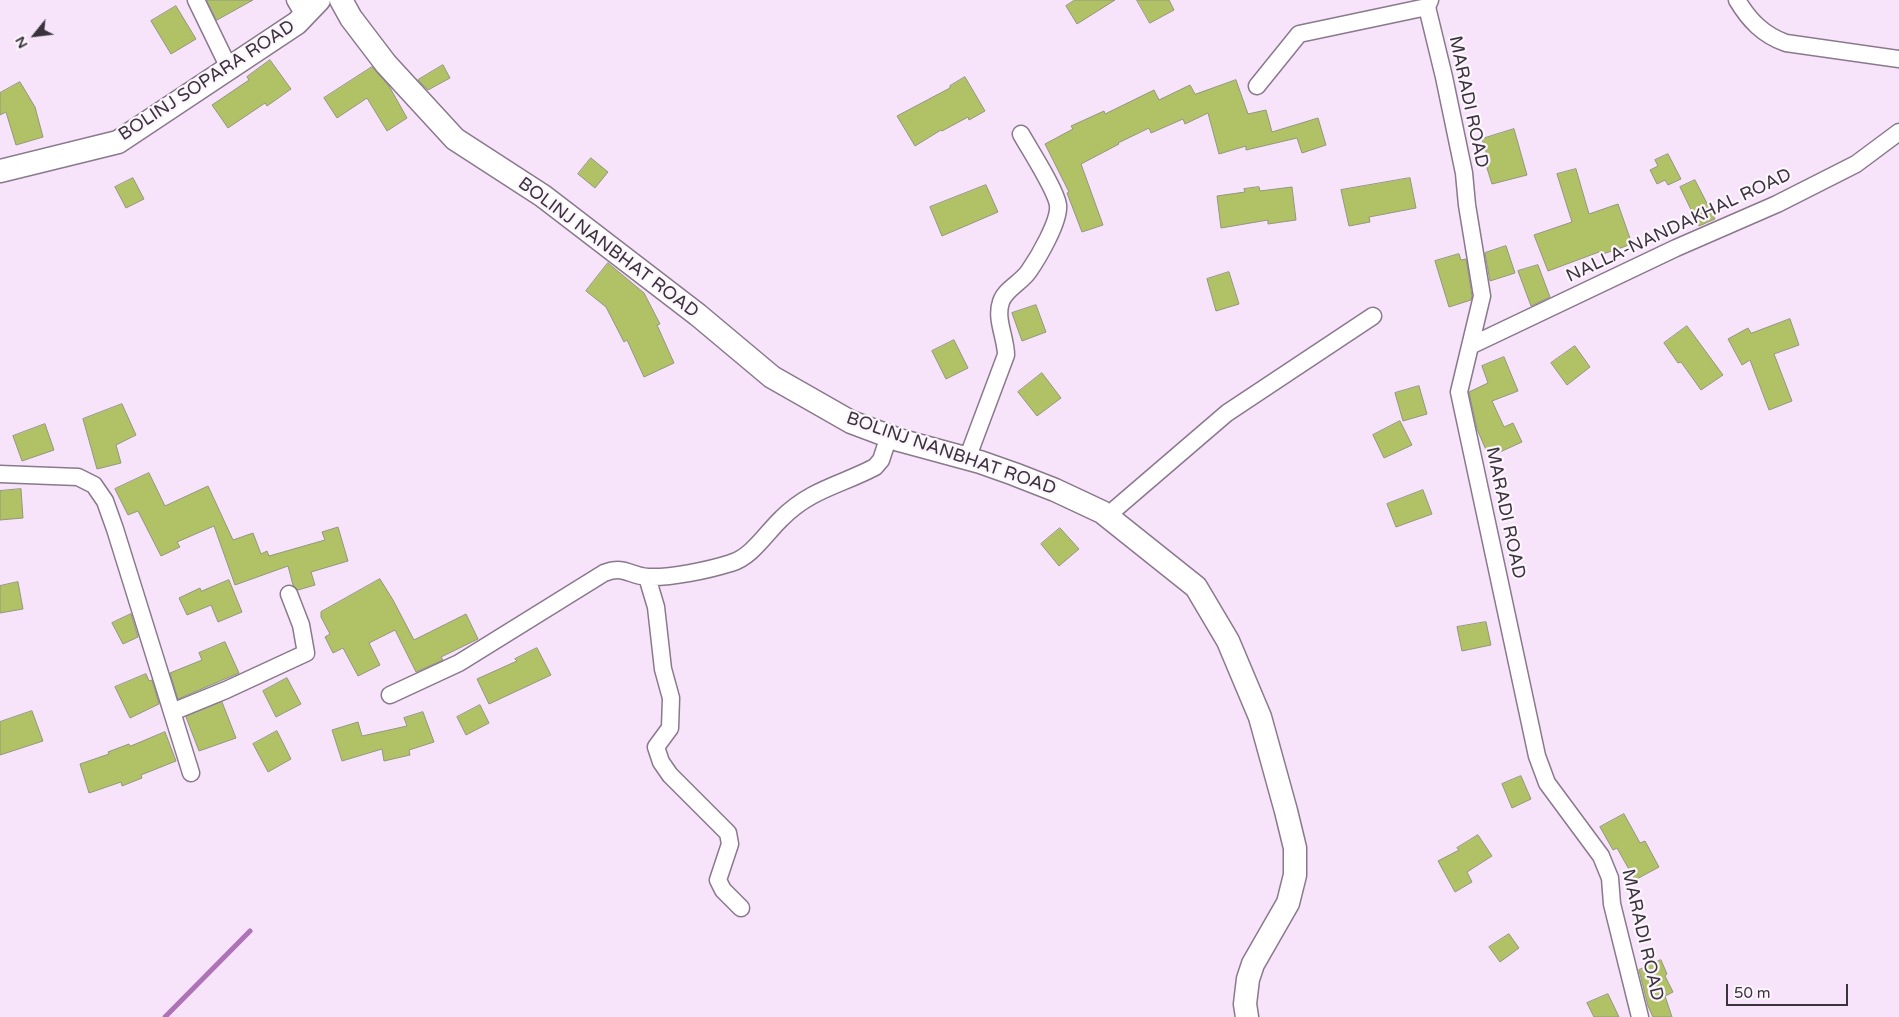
<!DOCTYPE html>
<html>
<head>
<meta charset="utf-8">
<style>
	body { margin:0 }
	#map { position:relative; width:1899px; height:1017px; overflow:hidden; background:#f7e3fa; font-family:"Varela Round",sans-serif }
	canvas { display:block }
	.north { position:absolute; left:10px; top:10px; width:50px; height:50px; -webkit-text-stroke:4px #fdf5fe; paint-order:stroke; rotate:241deg; font-size:14px; font-weight:700; line-height:20px; text-align:center; color:#3b333c }
	.north::after { content:''; display:block; margin:auto; width:18px; height:22px; background:#3b333c; clip-path:polygon(50% 0,100% 100%,50% 72%,0 100%) }
	.scale { position:absolute; left:1726px; top:984px; width:122px; height:22px; box-sizing:border-box; border:2px solid #3b333c; border-top:0; padding-left:6px; font-size:15px; line-height:18px; white-space:nowrap; color:#3b333c; -webkit-text-stroke:4px #fdf5fe; paint-order:stroke }
</style>
</head>
<body>
<div id="map">
<canvas width="1899" height="1017"></canvas>
<div class="north">N</div>
<div class="scale">50 m</div>
</div>
<script>
const c = document.querySelector('canvas').getContext('2d');
c.lineJoin = 'round';
function stroke(path, color, width, dash) {
  c.strokeStyle = color;
  c.lineWidth = width;
  c.lineCap = dash ? 'butt' : 'round';
  c.setLineDash(dash || []);
  c.stroke(path);
}
function fillPath(path, color) {
  c.fillStyle = color;
  c.fill(path, 'evenodd');
}
function drawText(font, color, halo, rows, align = 'center') {
  c.font = font + ' "Varela Round",sans-serif';
  c.lineWidth = 4.5;
  c.setLineDash([]);
  c.textBaseline = 'middle';
  c.strokeStyle = halo;
  c.fillStyle = color;
  for (const [text, x, y, turn = 0] of rows) {
    c.save();
    c.translate(x, y);
    c.rotate((+turn || 0) * Math.PI / 180);
    c.textAlign = isNaN(turn) ? turn : align;
    if (halo) c.strokeText(text, 0, 0);
    c.fillText(text, 0, 0);
    c.restore();
  }
}
stroke(new Path2D(`
	M165,1017L250,931`), '#ae72b7', 5);
const building = new Path2D(`
	M207,0H253L217,20Z
	M1075,0H1115L1077,24L1066,6Z
	M1137,0H1169L1174,10L1150,23Z
	M176,6L196,39L171,54L151,21Z
	M270,60L291,89L267,106L265,103L228,128L212,105L249,80L247,77Z
	M443,65L450,78L428,90L418,80Z
	M372,67L389,86L407,118L387,131L367,98L337,118L324,98Z
	M965,77L985,111L969,120L968,117L942,131L941,130L915,146L897,116L950,88V86Z
	M1236,80L1248,114L1266,110L1272,132L1318,118L1326,145L1302,153L1297,138L1246,150V146L1219,154L1208,113L1185,124L1183,119L1151,133L1149,128L1118,143L1119,144L1081,164L1103,225L1082,232L1067,193L1069,192L1045,144L1073,129L1071,126L1104,111L1105,114L1154,90L1159,100L1190,85L1195,94Z
	M20,82L35,107L43,137L16,145L6,112L0,115V93Z
	M1514,129L1527,175L1492,184L1486,165L1490,164L1482,139Z
	M1668,154L1681,179L1668,185L1665,180L1657,184L1650,170L1658,166L1655,160Z
	M591,158L608,172L595,188L578,174Z
	M1576,169L1589,214L1618,204L1632,244L1600,255L1599,252L1548,271L1534,235L1572,222L1557,174Z
	M133,178L144,199L126,208L115,187Z
	M1410,178L1416,208L1369,217L1370,222L1349,226L1341,190Z
	M1695,180L1715,219L1699,226L1680,187Z
	M986,185L998,212L942,236L930,207Z
	M1259,187L1260,191L1292,187L1296,220L1268,224V220L1221,228L1217,196L1245,192L1244,189Z
	M1506,246L1515,273L1490,281L1485,253Z
	M1459,254L1461,260L1466,259L1472,296L1471,300L1449,307L1435,261Z
	M608,263L644,293L660,324L657,325L674,363L644,377L627,340L624,342L606,307L586,291Z
	M1538,265L1550,297L1531,306L1518,271Z
	M1229,272L1239,304L1216,311L1207,279Z
	M1036,305L1046,332L1022,341L1012,313Z
	M1790,319L1799,345L1774,354L1792,401L1769,410L1750,360L1742,365L1728,339L1748,328L1751,333Z
	M1687,326L1723,375L1701,390L1681,362L1678,363L1664,343Z
	M954,340L968,368L946,379L932,351Z
	M1575,346L1590,367L1567,385L1551,363Z
	M1504,357L1518,391L1492,401L1504,427L1513,423L1522,442L1489,457L1477,429L1469,392L1488,383L1482,366Z
	M1042,373L1061,398L1037,416L1018,392Z
	M1419,386L1427,414L1403,421L1395,393Z
	M122,404L136,435L116,445L121,463L97,469L83,419Z
	M1400,421L1412,445L1384,458L1373,435Z
	M45,424L54,450L22,461L13,436Z
	M149,473L165,506L208,486L233,540L253,533L261,554L267,551L269,556L325,540L322,532L338,527L348,561L311,572L315,585L298,590L293,585L288,566L235,585L214,526L177,542L180,547L161,556L138,511L128,515L115,489Z
	M21,489L23,518L0,520V491Z
	M1423,490L1432,514L1396,527L1387,504Z
	M1060,528L1079,549L1059,566L1041,544Z
	M380,579L393,600L414,640L466,614L478,639L441,657L443,660L416,672L395,630L369,643L380,665L358,676L343,648L333,653L325,637L330,634L321,617V612Z
	M229,580L242,612L218,622L211,605L187,615L179,598L200,588L201,591Z
	M18,582L23,609L0,613V586Z
	M131,614L138,637L123,644L112,623Z
	M1486,622L1491,645L1462,651L1457,627Z
	M225,642L239,673L178,699L170,673L202,660L199,653Z
	M537,648L551,675L489,704L477,679L517,661L515,659Z
	M146,674L149,681L152,680L159,704L130,718L115,687Z
	M287,678L301,704L276,717L263,691Z
	M222,702L236,738L199,751L186,717Z
	M480,705L489,723L466,735L457,717Z
	M32,711L43,741L0,755V722Z
	M423,712L434,742L409,750L410,755L384,761L382,749L342,761L332,730L358,722L362,736L407,726L404,718Z
	M277,731L291,759L268,772L253,744Z
	M165,732L176,761L141,775L142,778L122,786L121,782L89,793L80,764L109,754L108,752L129,744L130,746Z
	M1521,776L1531,799L1512,808L1502,784Z
	M1624,814L1640,843L1645,841L1659,867L1635,880L1617,848L1613,850L1600,827Z
	M1478,835L1492,856L1467,872L1472,882L1455,892L1438,861L1459,850L1457,848Z
	M1509,934L1519,948L1500,962L1489,947Z
	M1661,960L1667,974L1665,976L1673,992L1665,996L1672,1017H1653L1648,1006L1639,970Z
	M1608,994L1619,1017H1594L1587,1003Z`);
fillPath(building, '#b1c165');
stroke(building, '#92977e', 1);
const street = new Path2D(`
	M196,0L229,68
	M295,0L304,15
	M1430,0L1427,7L1444,77L1464,173L1467,205L1482,296L1459,392L1537,756L1547,783L1601,856L1610,878L1612,904L1640,1017
	M1737,0C1749,20 1763,35 1786,43L1899,59
	M1257,86L1299,34L1427,7
	M1470,346L1676,248L1777,204L1856,164L1899,132
	M967,459L1006,355C1006,338 995,319 1001,302C1005,289 1021,283 1029,271C1038,258 1060,221 1058,205C1056,190 1030,150 1021,134
	M0,474L78,477L94,485L105,501L115,529L191,773
	M1107,516L1227,413L1373,316
	M647,577L656,607L663,669L671,698L670,728L656,747L661,762L670,775L728,833L730,844L718,880L723,890L741,908
	M390,695L459,663L604,573C626,565 629,576 648,577C671,578 709,570 731,563C752,557 766,533 782,518C811,489 841,485 875,467L881,460L889,436
	M172,712L226,690L306,653L301,625L289,594`);
const secondary = new Path2D(`
	M341,0L351,18L386,64L455,139L543,196L698,315L772,377L851,422L899,440L980,462L1014,474L1055,490L1102,512L1196,587L1228,641L1260,717L1286,811L1295,848V875L1288,903L1253,964L1248,979L1245,1004L1247,1017
	M0,171L118,142L297,23L319,0`);
stroke(street, '#8a788c', 19);
stroke(secondary, '#8a788c', 25);
stroke(street, '#fff', 16);
stroke(secondary, '#fff', 22);
drawText('18px', '#3b333c', '#fdf5fe', [
	["BOLINJ SOPARA ROAD",207,81,-33],
	["MARADI ROAD",1468,102,78],
	["NALLA-NANDAKHAL ROAD",1679,226,-25],
	["BOLINJ NANBHAT ROAD",608,248,37],
	["BOLINJ NANBHAT ROAD",951,454,19],
	["MARADI ROAD",1505,513,78],
	["MARADI ROAD",1642,935,77]
]);
</script>
</body>
</html>
